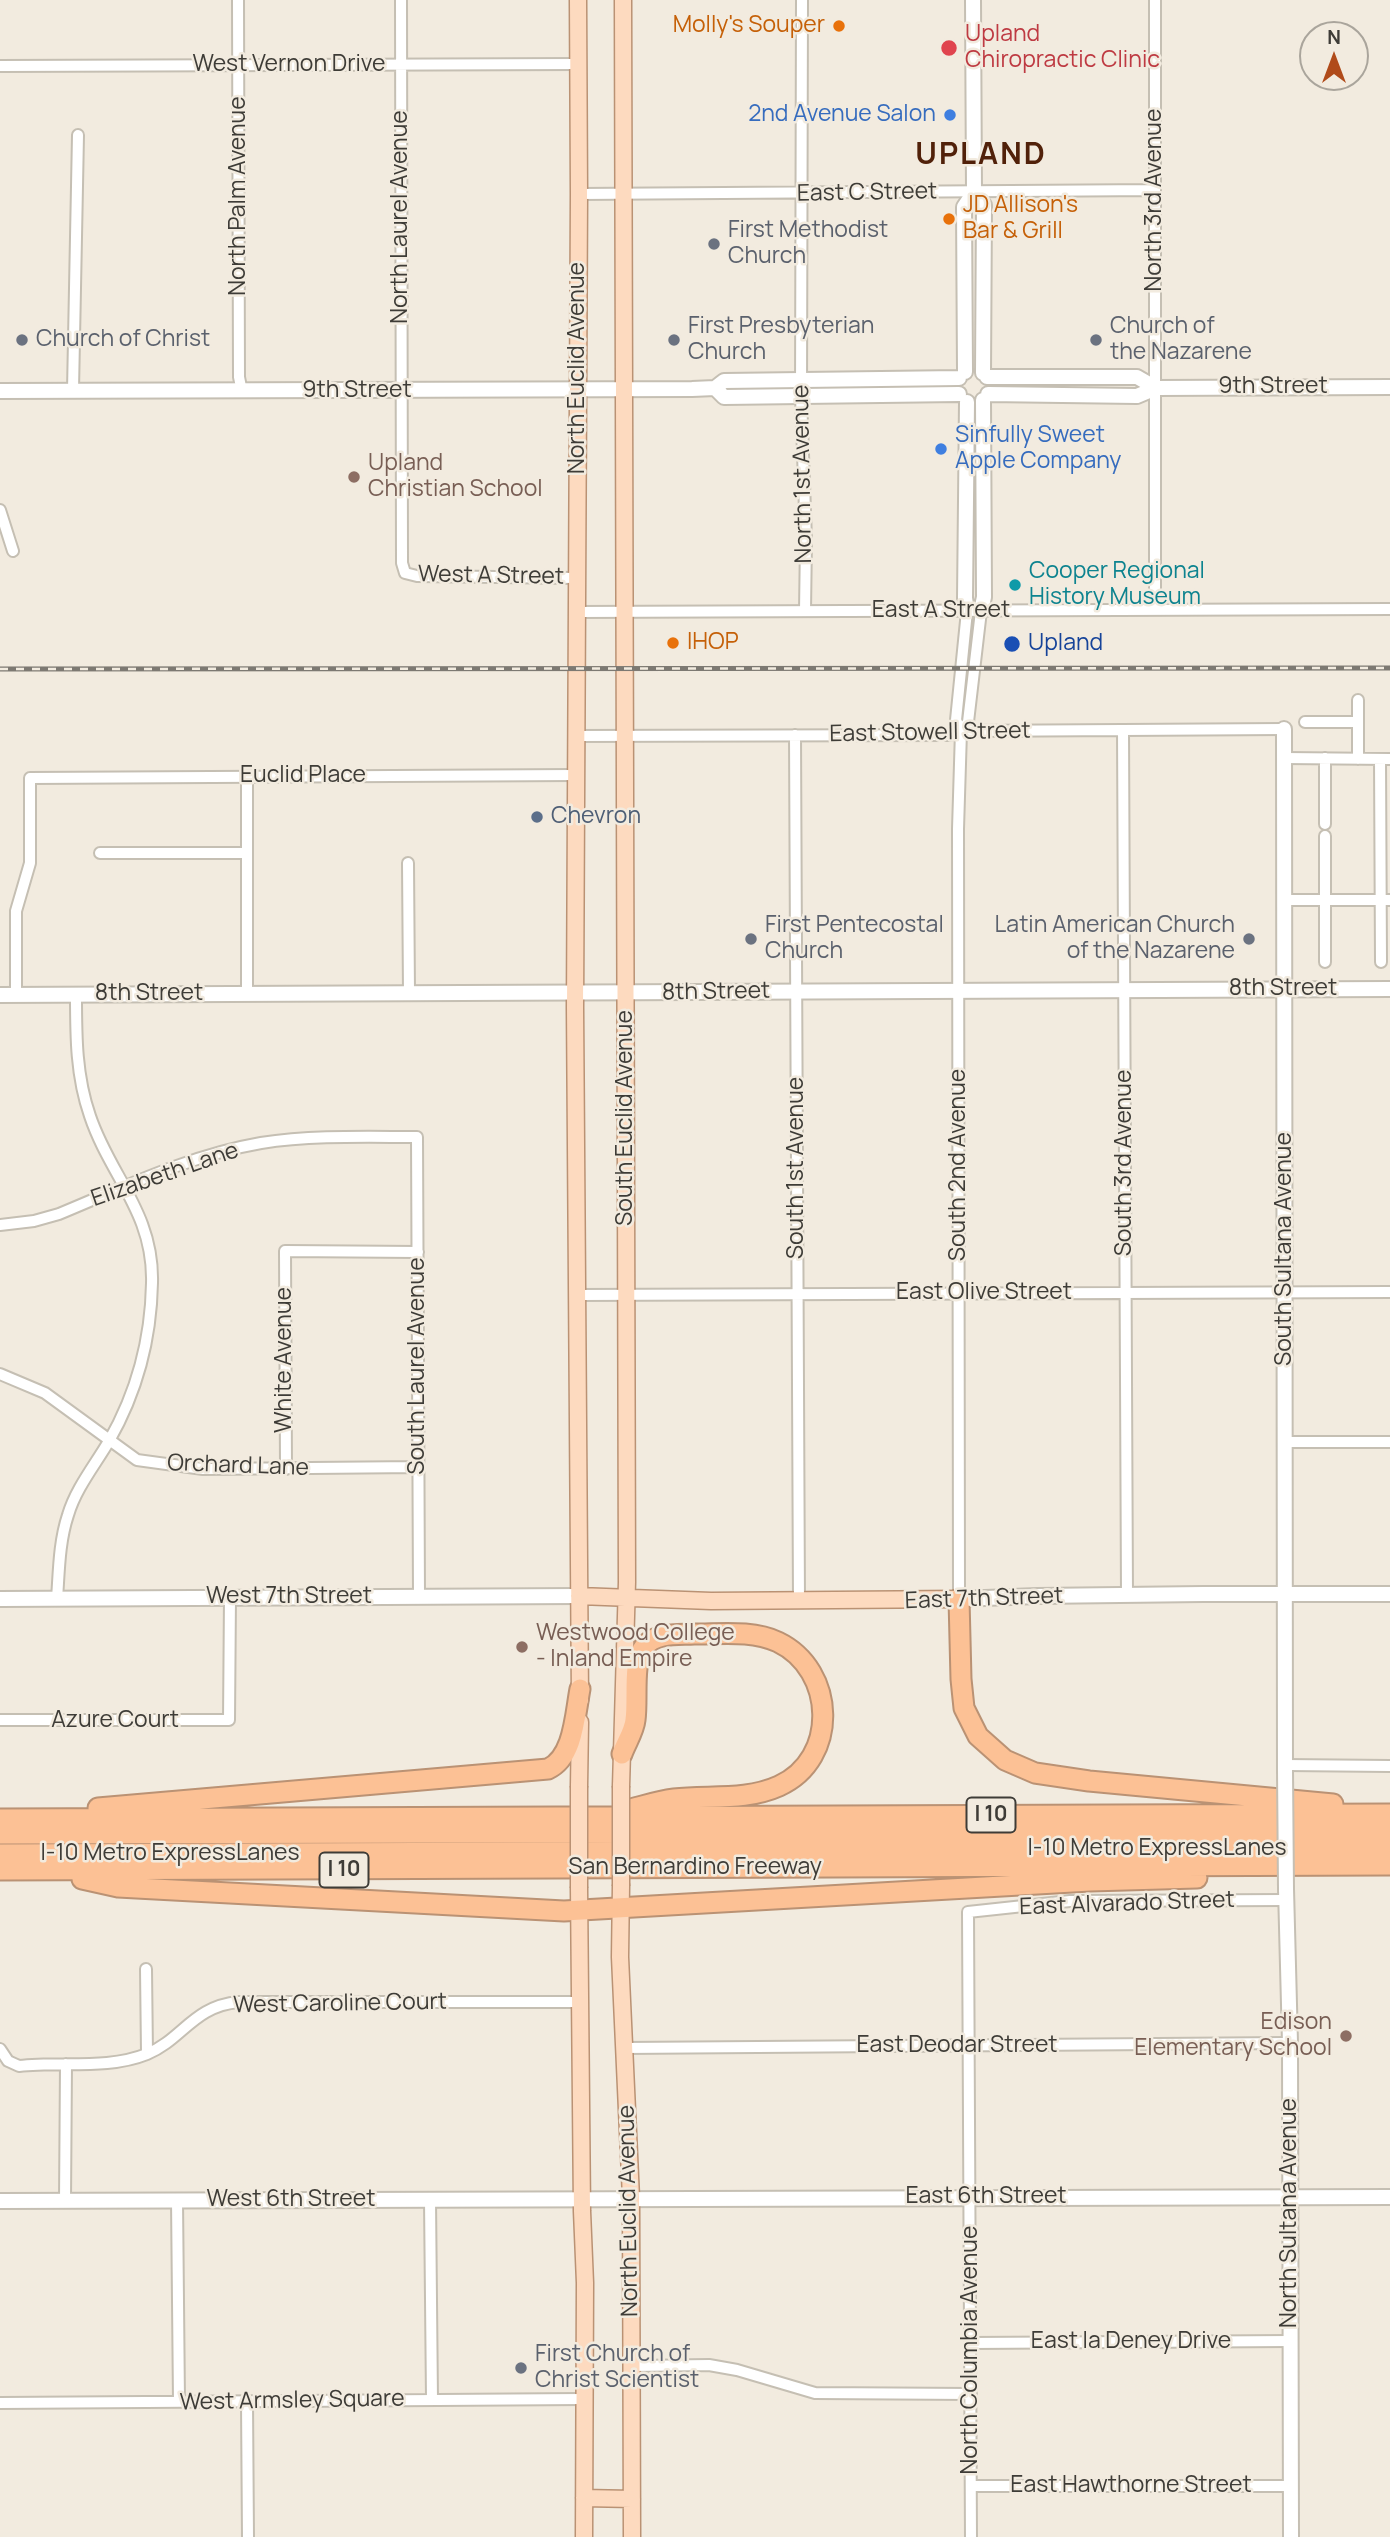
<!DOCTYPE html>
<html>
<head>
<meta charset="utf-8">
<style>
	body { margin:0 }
	#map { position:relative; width:1390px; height:2537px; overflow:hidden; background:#f2ebdf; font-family:Manrope,sans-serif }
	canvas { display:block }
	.north { position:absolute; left:1299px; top:21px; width:70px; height:70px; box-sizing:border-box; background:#f2ebdf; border:2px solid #aaa59c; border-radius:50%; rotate:0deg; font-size:19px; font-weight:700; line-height:28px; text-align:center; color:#3e3c37 }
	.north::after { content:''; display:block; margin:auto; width:24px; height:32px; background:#b04b1a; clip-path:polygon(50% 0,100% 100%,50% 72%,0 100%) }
</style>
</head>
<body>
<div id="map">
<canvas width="1390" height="2537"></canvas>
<div class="north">N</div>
</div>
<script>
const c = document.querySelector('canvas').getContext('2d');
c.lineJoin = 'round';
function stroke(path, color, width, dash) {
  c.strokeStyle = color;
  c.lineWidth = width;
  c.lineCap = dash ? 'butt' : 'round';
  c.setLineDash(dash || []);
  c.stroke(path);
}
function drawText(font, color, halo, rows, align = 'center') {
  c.font = font + ' Manrope,sans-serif';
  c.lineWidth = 5;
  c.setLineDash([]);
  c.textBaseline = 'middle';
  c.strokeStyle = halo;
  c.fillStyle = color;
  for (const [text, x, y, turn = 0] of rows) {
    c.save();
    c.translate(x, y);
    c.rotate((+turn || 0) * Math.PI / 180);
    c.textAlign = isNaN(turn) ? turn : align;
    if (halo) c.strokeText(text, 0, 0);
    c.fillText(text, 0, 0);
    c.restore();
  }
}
const street = new Path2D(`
	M238,0L239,377L242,392
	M401,0L402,563L405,573L417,576L576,578
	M802,0L801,396L806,540L805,611
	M1155,0V610
	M0,66L578,64
	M579,194L1155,190
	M73,390L78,135
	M0,510L13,551
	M576,612L1390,609
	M1305,722H1358
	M1123,730L1127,1595
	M961,731L968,722L981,611
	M795,735L799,1601
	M575,736L949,735L961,731L1284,729
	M1284,758L1390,759
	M1325,758V824
	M1358,759V700
	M1380,759L1381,962
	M247,777V993
	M1325,836V962
	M100,853H247
	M408,863L409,993
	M1285,900H1390
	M16,995V911L30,863V778L575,775
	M0,1225L34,1221L59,1214C124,1187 191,1155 261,1143C313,1135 366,1137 417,1137L419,1596
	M578,1295L1390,1292
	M0,1374L45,1393L137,1460L203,1469L418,1467
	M1285,1442H1390
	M286,1469L285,1251L418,1252
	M57,1599C59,1571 59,1542 68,1515C76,1488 95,1465 109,1441C137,1392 151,1339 152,1283C154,1213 110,1176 90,1116C76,1076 76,1036 76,995
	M959,1599L958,829L961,731L956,720L967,611
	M0,1720H229L230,1597
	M1285,1765L1390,1766
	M146,1969L147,2054
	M624,2048L1290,2043
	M0,2049L8,2061L19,2066C61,2061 107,2070 147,2054C183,2039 193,2006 239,2002H580
	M177,2200L179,2402
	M430,2200L432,2400
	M65,2201L66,2064
	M971,2343L1291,2341
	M631,2366L709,2365L737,2370L815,2393L971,2394
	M247,2402L248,2537
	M0,2403L583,2399
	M971,2486H1291
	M971,2537L968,1912L1070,1901L1286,1900`);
const secondary = new Path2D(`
	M974,192L984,205L983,373
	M965,372L964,207L974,192L973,0
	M987,377H1137L1156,388
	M715,388L724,397L959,394
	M0,391L692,389L715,388L724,381L959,378
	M988,394L1137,396L1156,388L1390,387
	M967,402L965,598L967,611
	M981,611L984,597L983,400
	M1284,729L1285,1770
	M0,995L1390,989
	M0,1599L579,1596
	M959,1599L1037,1596L1203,1594H1390
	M1286,1889L1290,2043L1291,2537
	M0,2201L1390,2197`);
const primary = new Path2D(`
	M578,0L579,194L575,1007L580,1700
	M579,1596L711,1601L959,1599
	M579,1786L580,1722
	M621,1786L627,1582L623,0
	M621,1886L620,1957L631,2198L632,2537
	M579,1888L582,2211L585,2283L584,2537
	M584,2498L632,2499`);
const highway = new Path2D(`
	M959,1599L961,1679L964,1708L978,1736L1005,1760L1035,1773L1089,1781L1333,1804
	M622,1754C626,1743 634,1731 635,1720C638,1700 632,1662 644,1647C655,1632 679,1635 694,1634C721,1634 753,1630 778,1642C836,1670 839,1759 779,1786C746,1801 708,1795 674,1799C658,1801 643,1806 627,1810
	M98,1808L548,1769C574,1757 575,1715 580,1689
	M0,1819L1390,1814
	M0,1834L1390,1831
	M0,1854L1390,1849
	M0,1870L1390,1865
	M82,1879L118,1887L564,1911L1090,1881L1197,1878`);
stroke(street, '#c5bfb3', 14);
stroke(secondary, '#c5bfb3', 18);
stroke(primary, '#ba9274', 19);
stroke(highway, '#ba9274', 23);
stroke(street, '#fff', 10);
stroke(secondary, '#fff', 14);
stroke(primary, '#fddabf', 16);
stroke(highway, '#fcc195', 19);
const rail = new Path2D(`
	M0,669L1390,668`);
stroke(rail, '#7d7972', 5);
stroke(rail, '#f2ebdf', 2.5, [8]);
const secondaryBridge = new Path2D(`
	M1285,1770L1286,1889`);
const primaryBridge = new Path2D(`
	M621,1886V1786
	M579,1888V1786`);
stroke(secondaryBridge, '#c5bfb3', 18, []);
stroke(primaryBridge, '#ba9274', 19, []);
stroke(secondaryBridge, '#fff', 14);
stroke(primaryBridge, '#fddabf', 16);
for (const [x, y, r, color] of [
	[839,26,7,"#e8710a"],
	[949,48,9,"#e0444e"],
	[950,115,7,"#3f7fe0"],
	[949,219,7,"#e8710a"],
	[714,244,7,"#6b7280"],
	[22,340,7,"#6b7280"],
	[674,340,7,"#6b7280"],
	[1096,340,7,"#6b7280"],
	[941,449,7,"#3f7fe0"],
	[354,477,7,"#8d6e63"],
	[1015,585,7,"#0f9aa8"],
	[673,643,7,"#e8710a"],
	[1012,644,9,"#1a4fb4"],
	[537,817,7,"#5c6f8a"],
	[751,939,7,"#6b7280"],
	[1249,939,7,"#6b7280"],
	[522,1647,7,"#8d6e63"],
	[1346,2036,7,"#8d6e63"],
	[521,2368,7,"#6b7280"]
]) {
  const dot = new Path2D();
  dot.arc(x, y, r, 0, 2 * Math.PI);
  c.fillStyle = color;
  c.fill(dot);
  stroke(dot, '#f2ebdf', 2.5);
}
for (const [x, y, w] of [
	[991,1815,49],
	[344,1870,49]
]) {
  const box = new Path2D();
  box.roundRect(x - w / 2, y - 17.5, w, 35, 5);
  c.fillStyle = '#f2ebdf';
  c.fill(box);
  stroke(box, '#3e3c37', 2);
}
drawText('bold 21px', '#3e3c37', null, [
	["I 10",991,1815],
	["I 10",344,1870]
]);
drawText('23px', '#c56008', '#f2ebdf', [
	["Molly's Souper",825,26,"right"],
	["JD Allison's",963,206],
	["Bar & Grill",963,232],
	["IHOP",687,643]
], 'left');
drawText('23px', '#be3a42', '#f2ebdf', [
	["Upland",965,35],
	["Chiropractic Clinic",965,61]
], 'left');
drawText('23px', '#3e3c37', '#f2ebdf', [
	["West Vernon Drive",289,65],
	["East C Street",867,193,-1],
	["North Palm Avenue",239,196,-90],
	["North 3rd Avenue",1155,200,-90],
	["North Laurel Avenue",401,217,-90],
	["North Euclid Avenue",578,368,-90],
	["9th Street",1273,387],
	["9th Street",357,391],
	["North 1st Avenue",803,474,-91],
	["West A Street",491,576,1],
	["East A Street",941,611],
	["East Stowell Street",930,733,-1],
	["Euclid Place",303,776],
	["8th Street",1283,989],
	["8th Street",716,992,-1],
	["8th Street",149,994],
	["South Euclid Avenue",626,1118,-90],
	["South 3rd Avenue",1125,1163,-90],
	["South 2nd Avenue",959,1165,-90],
	["South 1st Avenue",797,1168,-90],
	["Elizabeth Lane",165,1175,-19],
	["South Sultana Avenue",1285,1249,-90],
	["East Olive Street",984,1293],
	["White Avenue",285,1360,-90],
	["South Laurel Avenue",418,1366,-90],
	["Orchard Lane",238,1466,2],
	["West 7th Street",289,1597],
	["East 7th Street",984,1599,-2],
	["Azure Court",115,1721],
	["I-10 Metro ExpressLanes",1157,1849],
	["I-10 Metro ExpressLanes",170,1854],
	["San Bernardino Freeway",695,1868],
	["East Alvarado Street",1127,1904,-2],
	["West Caroline Court",340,2004,-1],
	["East Deodar Street",957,2046],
	["East 6th Street",986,2197],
	["West 6th Street",291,2200],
	["North Euclid Avenue",629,2211,-91],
	["North Sultana Avenue",1290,2213,-90],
	["East la Deney Drive",1131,2342],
	["North Columbia Avenue",971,2350,-90],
	["West Armsley Square",292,2401,-1],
	["East Hawthorne Street",1131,2486]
]);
drawText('23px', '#366cbe', '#f2ebdf', [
	["2nd Avenue Salon",936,115],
	["Sinfully Sweet",955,436,"left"],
	["Apple Company",955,462,"left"]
], 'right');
drawText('23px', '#5b616d', '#f2ebdf', [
	["First Methodist",728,231],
	["Church",728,257],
	["First Presbyterian",688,327],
	["Church",688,353],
	["Church of",1110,327],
	["the Nazarene",1110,353],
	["Church of Christ",36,340],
	["First Pentecostal",765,926],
	["Church",765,952],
	["Latin American Church",1235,926,"right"],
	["of the Nazarene",1235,952,"right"],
	["First Church of",535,2355],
	["Christ Scientist",535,2381]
], 'left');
drawText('23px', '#785e54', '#f2ebdf', [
	["Upland",368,464],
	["Christian School",368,490],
	["Westwood College",536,1634],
	["- Inland Empire",536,1660],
	["Edison",1332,2023,"right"],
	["Elementary School",1332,2049,"right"]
], 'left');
drawText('23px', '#0d838f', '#f2ebdf', [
	["Cooper Regional",1029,572],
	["History Museum",1029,598]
], 'left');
drawText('23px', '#164399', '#f2ebdf', [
	["Upland",1028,644]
], 'left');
drawText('23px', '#4e5e75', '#f2ebdf', [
	["Chevron",551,817]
], 'left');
c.letterSpacing = '2px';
drawText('bold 30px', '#51210a', '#f2ebdf', [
	["UPLAND",981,156]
]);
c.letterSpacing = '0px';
</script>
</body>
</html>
